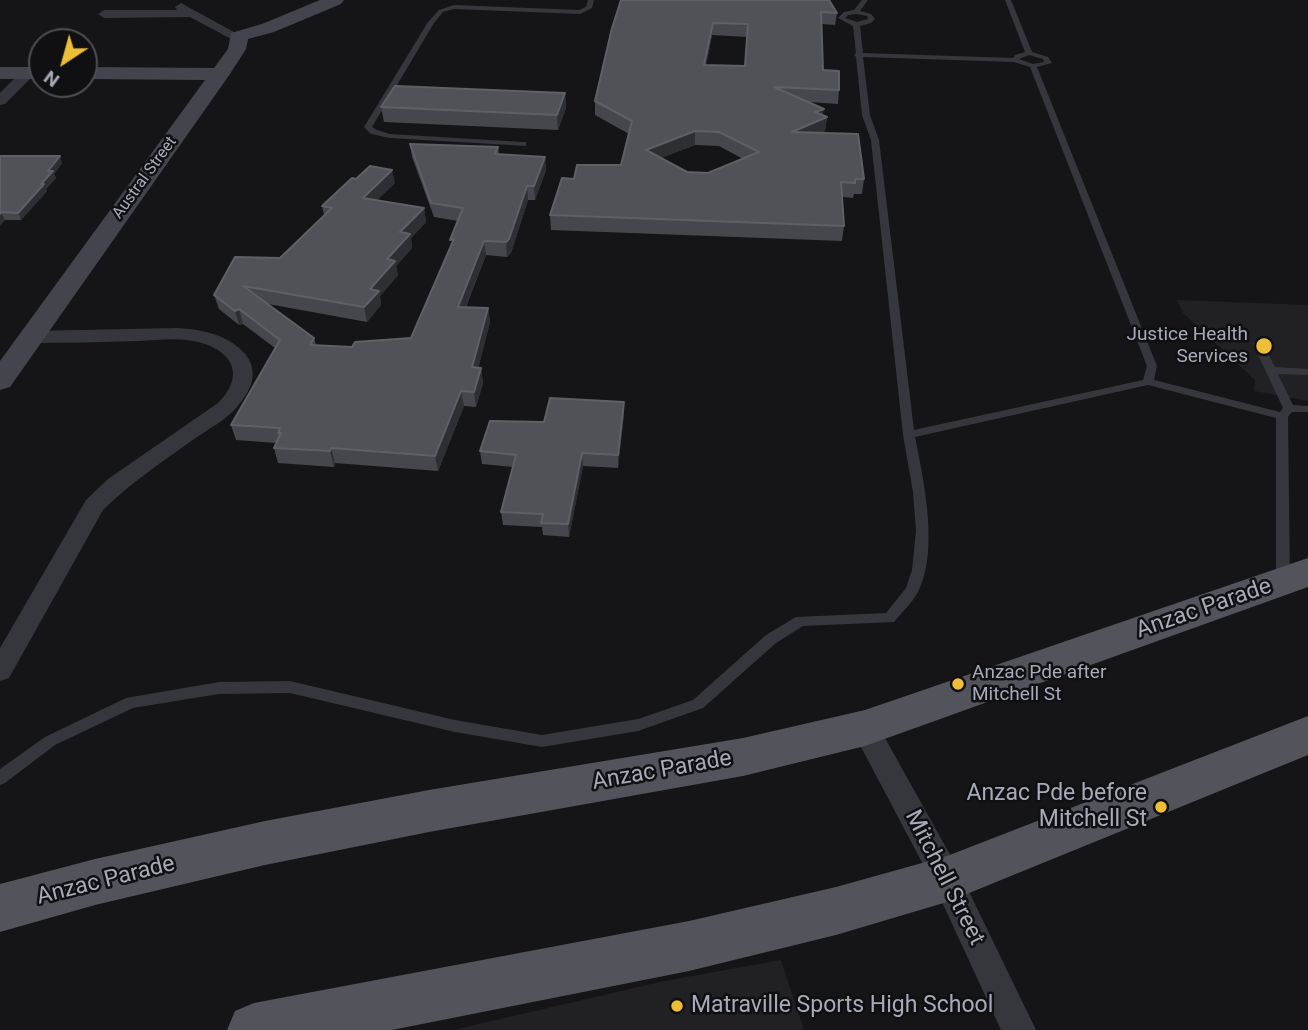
<!DOCTYPE html>
<html>
<head>
<meta charset="utf-8">
<style>
	body { margin:0 }
	#map { position:relative; width:1308px; height:1030px; overflow:hidden; background:#151517; font-family:Roboto,sans-serif }
	canvas { display:block }
	.north { position:absolute; left:28px; top:28px; width:70px; height:70px; box-sizing:border-box; background:#101012; border:2px solid #4c4e54; border-radius:50%; rotate:216deg; font-size:19px; font-weight:700; line-height:28px; text-align:center; color:#a7abb7 }
	.north::after { content:''; display:block; margin:auto; width:24px; height:32px; background:#eebe36; clip-path:polygon(50% 0,100% 100%,50% 72%,0 100%) }
</style>
</head>
<body>
<div id="map">
<canvas width="1308" height="1030"></canvas>
<div class="north">N</div>
</div>
<script>
const c = document.querySelector('canvas').getContext('2d');
c.lineJoin = 'round';
function fillPath(path, color) {
  c.fillStyle = color;
  c.fill(path, 'evenodd');
}
function stroke(path, color, width, dash) {
  c.strokeStyle = color;
  c.lineWidth = width;
  c.lineCap = dash ? 'butt' : 'round';
  c.setLineDash(dash || []);
  c.stroke(path);
}
function drawText(font, color, halo, rows, align = 'center') {
  c.font = font + ' Roboto,sans-serif';
  c.lineWidth = 5;
  c.setLineDash([]);
  c.textBaseline = 'middle';
  c.strokeStyle = halo;
  c.fillStyle = color;
  for (const [text, x, y, turn = 0] of rows) {
    c.save();
    c.translate(x, y);
    c.rotate((+turn || 0) * Math.PI / 180);
    c.textAlign = isNaN(turn) ? turn : align;
    if (halo) c.strokeText(text, 0, 0);
    c.fillText(text, 0, 0);
    c.restore();
  }
}
fillPath(new Path2D(`
	M1177,300L1308,305V401L1254,391L1255,380L1183,313Z
	M781,960L804,1030H453L664,981Z`), '#212124');
fillPath(new Path2D(`
	M588,0H594L592,8L580,14L454,9L443,12L434,23L372,127L377,130L390,134L523,142H526V146L390,138L371,134L364,127L428,22L439,10L454,5L579,10L586,7Z
	M862,0H868L860,11L871,14L875,19L871,23L860,26L863,53L1013,58L1015,55L1025,52L1005,0H1011L1032,52L1048,57L1052,63L1037,67L1157,366L1154,380L1280,412L1283,408L1253,344L1254,342H1262L1275,367L1308,369V375L1278,374L1293,405L1308,406V412H1292L1288,417L1290,581L1288,584H1278L1276,581V418L1148,385L915,437C924,482 939,550 918,592C912,603 902,612 894,622L803,626L776,643L703,708L638,731L542,747L455,732L290,693L219,694L133,708L55,745L5,783L0,785V769L45,737L126,698L219,682L290,681L455,720L542,735L638,719L693,700L766,635L796,617L886,613L906,588L912,570L916,531L913,492L903,435L871,140L862,115L856,57L854,55L856,53L853,26L838,18L844,12L854,10ZM856,14L867,16L868,19L857,22L845,18L848,15ZM1029,55L1043,59L1044,62L1033,64L1019,59ZM863,57L1014,62L1030,67L1147,366L1143,380L914,430L879,140L870,115Z`), '#36373c');
fillPath(new Path2D(`
	M181,3L243,37L237,41L233,40L190,17L104,18L98,14L104,10H177L175,7Z
	M28,69L35,73L33,76L5,104L0,105V93L23,70Z
	M177,328C201,329 230,335 246,355C260,374 250,392 236,408C226,420 210,428 197,437C165,460 131,482 103,510L9,678L0,681V648L86,500L108,479L218,403C245,376 234,351 198,342C179,337 158,340 139,341C103,342 67,343 31,343L22,337L31,331Z
	M865,717L875,720L958,869L1036,1030H1001L936,889L851,728L855,720Z`), '#36373c');
fillPath(new Path2D(`
	M320,0H344L341,4L274,32L248,39L246,49L230,74L10,387L0,390V361L205,80L84,79V67L214,68L228,49L231,33L262,24Z
	M0,67H42V79H0Z`), '#44454c');
fillPath(new Path2D(`
	M1308,558V587L865,746L743,776L429,832L265,865L95,905L0,932V884L95,859L265,821L429,790L743,738L865,710Z
	M1308,716V755L947,902L836,935L689,971L392,1030H227L235,1011L254,1003L689,921L836,887L947,856Z`), '#52535b');
fillPath(new Path2D(`
	M621,0L837,13L835,25L821,24L823,70L839,90L838,104L809,102L823,115L827,117L825,131L822,133L864,179L862,194H854L853,198L842,197L844,226L842,241L551,230L550,215L574,179L621,165L629,134L595,115V101ZM712,35L747,37L745,66L706,65ZM695,145L719,146L743,159L708,173L687,172L661,158Z
	M565,93L566,108L558,130L384,122L381,107Z
	M410,144L498,147L499,154L545,157L546,170L535,200H528L511,253L507,257L486,255L466,307L488,308L490,322L478,368H481L483,383L476,407L464,406L438,471L335,463L334,467L278,463L274,448L276,443L236,440L231,425L275,348L243,324L239,325L219,309L214,295L280,258L324,215L322,206L395,183L377,200L424,208L426,222L411,238L412,248L396,266L398,275L380,296L381,305L367,322L268,304L314,338L316,345L352,347L411,338L451,246L458,221L434,217L412,157Z
	M0,156L62,163L54,174L56,178L46,189L47,191L21,220H5L0,225Z
	M624,414L618,468L583,466L569,537L543,535L542,527L503,525L501,512L513,467L482,464L480,451Z`), '#46474c');
fillPath(new Path2D(`
	M713,23L712,35L704,78V65Z
	M565,93L566,108L558,130L557,115Z
	M824,109L822,119L827,117L825,131L790,146L792,132L815,112Z
	M695,131V145L646,164V150Z
	M60,156L62,163L54,174L56,178L46,189L47,191L21,220L18,213L41,184L48,171Z
	M545,157L546,170L535,200L534,186Z
	M392,170L395,183L366,211L363,198Z
	M527,186L528,200L511,253L507,257L506,242Z
	M424,208L426,222L411,238L412,248L396,266L398,275L380,296L381,305L367,322L364,307L370,289L387,259L400,232Z
	M1,212L5,220L0,225V214Z
	M484,241L486,255L460,321L458,307Z
	M488,308L490,322L475,382L472,367Z
	M239,309L243,324L239,325L235,311Z
	M481,368L483,383L476,407L474,392Z
	M461,391L464,406L438,471L435,456Z
	M624,402V414L618,468V455Z
	M331,448L335,463L334,467L330,451Z
	M582,453L583,466L569,537L568,524Z`), '#2e2f32');
const building = new Path2D(`
	M621,0H829L837,13L821,12L823,70L839,71V90L774,87L824,109L815,112L827,117L792,132L858,134L864,179H855V183L841,182L844,226L550,215L562,178L574,179L577,165H621L632,121L595,101L612,28ZM713,23L748,24L745,66L704,65ZM695,131L719,132L759,152L708,173L687,172L646,150Z
	M395,86L565,93L557,115L381,107Z
	M410,144L498,147L495,154L545,157L534,186H527L509,239L506,242L484,241L458,307L488,308L472,367L481,368L474,392L461,391L435,456L331,448L330,451L274,448L281,433H278L280,428L231,425L280,340L239,309L235,311L214,295L235,257L280,258L332,208L322,206L352,178L356,179L370,166L392,170L363,198L424,208L400,232L410,234L387,259L395,261L370,289L379,291L364,307L243,286L314,338L310,345L352,347L355,342L411,338L454,239L450,240L463,208L431,203Z
	M0,156H60L48,171H53L41,184H44L18,213L1,212L0,214Z
	M550,398L624,402L618,455L582,453L568,524L541,523L543,514L501,512L516,455L480,451L490,421L544,422Z`);
fillPath(building, '#515258');
stroke(building, '#5e6066', 2);
for (const [x, y, r, color] of [
	[1264,346,9,"#eebe36"],
	[958,684,7,"#eebe36"],
	[1161,807,7,"#eebe36"],
	[677,1006,7,"#eebe36"]
]) {
  const dot = new Path2D();
  dot.arc(x, y, r, 0, 2 * Math.PI);
  c.fillStyle = color;
  c.fill(dot);
  stroke(dot, '#101012', 2.5);
}
drawText('16px', '#a7abb7', '#101012', [
	["Austral Street",145,178,-54]
]);
drawText('19px', '#a7abb7', '#101012', [
	["Justice Health",1248,335],
	["Services",1248,357],
	["Anzac Pde after",972,673,"left"],
	["Mitchell St",972,695,"left"]
], 'right');
drawText('23px', '#a7abb7', '#101012', [
	["Anzac Parade",1204,609,-19],
	["Anzac Parade",662,771,-10],
	["Mitchell Street",944,878,63],
	["Anzac Parade",106,881,-14]
]);
drawText('23px', '#a7abb7', '#101012', [
	["Anzac Pde before",1147,794],
	["Mitchell St",1147,820],
	["Matraville Sports High School",691,1006,"left"]
], 'right');
</script>
</body>
</html>
